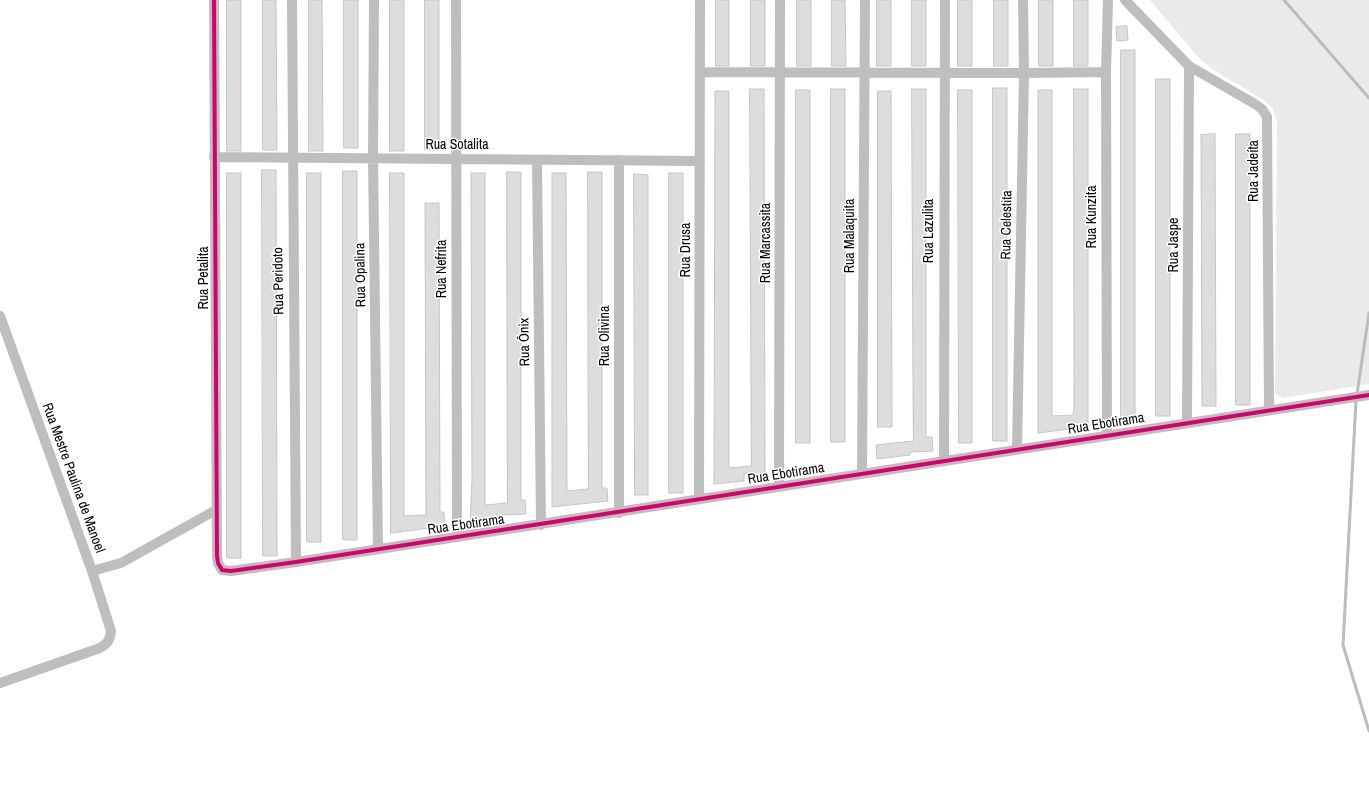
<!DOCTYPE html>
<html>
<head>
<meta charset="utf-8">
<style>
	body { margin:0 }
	canvas { display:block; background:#fff }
</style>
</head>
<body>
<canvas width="1369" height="810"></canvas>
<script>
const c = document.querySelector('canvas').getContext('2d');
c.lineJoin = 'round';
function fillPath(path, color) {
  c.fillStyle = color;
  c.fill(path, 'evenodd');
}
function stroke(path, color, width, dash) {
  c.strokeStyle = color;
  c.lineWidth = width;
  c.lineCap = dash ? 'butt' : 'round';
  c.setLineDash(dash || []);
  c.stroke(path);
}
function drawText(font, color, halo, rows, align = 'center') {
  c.font = font + ' "Archivo Narrow",sans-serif';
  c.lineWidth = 3;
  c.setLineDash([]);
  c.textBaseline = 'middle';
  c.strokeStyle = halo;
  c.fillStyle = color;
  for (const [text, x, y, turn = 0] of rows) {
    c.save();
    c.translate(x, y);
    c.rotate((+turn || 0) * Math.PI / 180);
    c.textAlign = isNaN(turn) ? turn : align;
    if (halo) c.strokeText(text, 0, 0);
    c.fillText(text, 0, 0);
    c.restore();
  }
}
fillPath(new Path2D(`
	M1150,0H1369V384L1283,398L1275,394L1277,122L1273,109L1265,101L1212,69L1198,57Z`), '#eaeaea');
stroke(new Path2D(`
	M1284,0L1369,98
	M1357,394L1369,313
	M1356,400L1343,645L1369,731`), '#bcbcbc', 3);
const building = new Path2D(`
	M227,0H241V151H227Z
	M263,0H276L277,150H263Z
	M309,0H322L323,151H309Z
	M344,0H358V148H344Z
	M390,0H404V151H390Z
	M425,0H439V150H425Z
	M716,0H729V66H716Z
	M751,0H765V66H751Z
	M797,0H811V66H797Z
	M832,0H845L846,66H832Z
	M877,0H891V66H877Z
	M912,0H926V66H912Z
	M958,0H972V66H958Z
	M994,0H1008V66H994Z
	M1039,0H1053V66H1039Z
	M1074,0H1088V66H1074Z
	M1127,26L1128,40L1117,41L1116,27Z
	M1121,50H1135V419H1121Z
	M1156,79H1170V416H1156Z
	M993,88H1007V441H993Z
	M750,89H764L765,474H744V481L714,484L715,91H729V468L751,466Z
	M831,89H845V442H831Z
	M912,89H926V437H932L933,451L910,452V455L877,459L876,445L913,441Z
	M1074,89H1088V426H1070V429L1038,433V90H1052V416L1073,415L1074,407Z
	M796,90H810V443H796Z
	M958,90H972V443H959Z
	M878,91H891L892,427H878Z
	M1215,134L1216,406H1202L1201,135Z
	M1236,134H1250V405H1236Z
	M262,170H276L277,556H263Z
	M343,171H357V540H343Z
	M507,172H521V500H525L526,514L502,515V518L481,519V521L470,522L472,479L471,173H485V505L507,503Z
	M588,172H602V488H607L608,501L552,507V173H566L567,491L588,489Z
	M227,173H241V558H227Z
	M307,173H321V542H307Z
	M390,173H404V516L426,515L425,203H439L440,512H444L445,526L391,533Z
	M669,173H683V493H669Z
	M634,174L648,175V495H635Z`);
fillPath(building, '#ddd');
stroke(building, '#c5c5c5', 1);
stroke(new Path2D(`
	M214,0L217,556L218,563L222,570L231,571L296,562L1369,395
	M292,0L296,562
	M374,0L373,159L378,549
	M456,0L457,537
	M1125,0L1189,66L1255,104L1262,109L1267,117L1269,410
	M700,72L1024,73L1106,72
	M214,157L700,161
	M537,160L541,525
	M619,160V513
	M0,316L92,571L111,631C110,640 108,643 100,648L0,683
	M1187,423L1189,66
	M1107,435L1106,72L1108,0
	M1017,450L1024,73L1023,0
	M944,461L945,0
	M862,473L865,0
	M779,487L780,0
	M699,499L700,0
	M92,571L121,563L216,510`), '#bebebe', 10);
stroke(new Path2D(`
	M214,0L217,556L218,563L222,570L231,571L296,562L1369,395`), '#d6006c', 4);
drawText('14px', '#000', '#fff', [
	["Rua Sotalita",457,145],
	["Rua Jadeíta",1254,171,-90],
	["Rua Kunzita",1092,217,-90],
	["Rua Celestita",1007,225,-89],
	["Rua Lazulita",929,231,-90],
	["Rua Malaquita",850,236,-90],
	["Rua Marcassita",766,243,-90],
	["Rua Jaspe",1174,245,-90],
	["Rua Drusa",686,250,-90],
	["Rua Nefrita",442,269,-90],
	["Rua Opalina",361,275,-91],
	["Rua Petalita",204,278,-90],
	["Rua Peridoto",279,281,-91],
	["Rua Olivina",605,336,-90],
	["Rua Ônix",525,342,-91],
	["Rua Ebotirama",1106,424,-9],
	["Rua Ebotirama",786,474,-9],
	["Rua Mestre Paulina de Manoel",73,478,70],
	["Rua Ebotirama",466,525,-8]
]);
</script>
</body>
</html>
